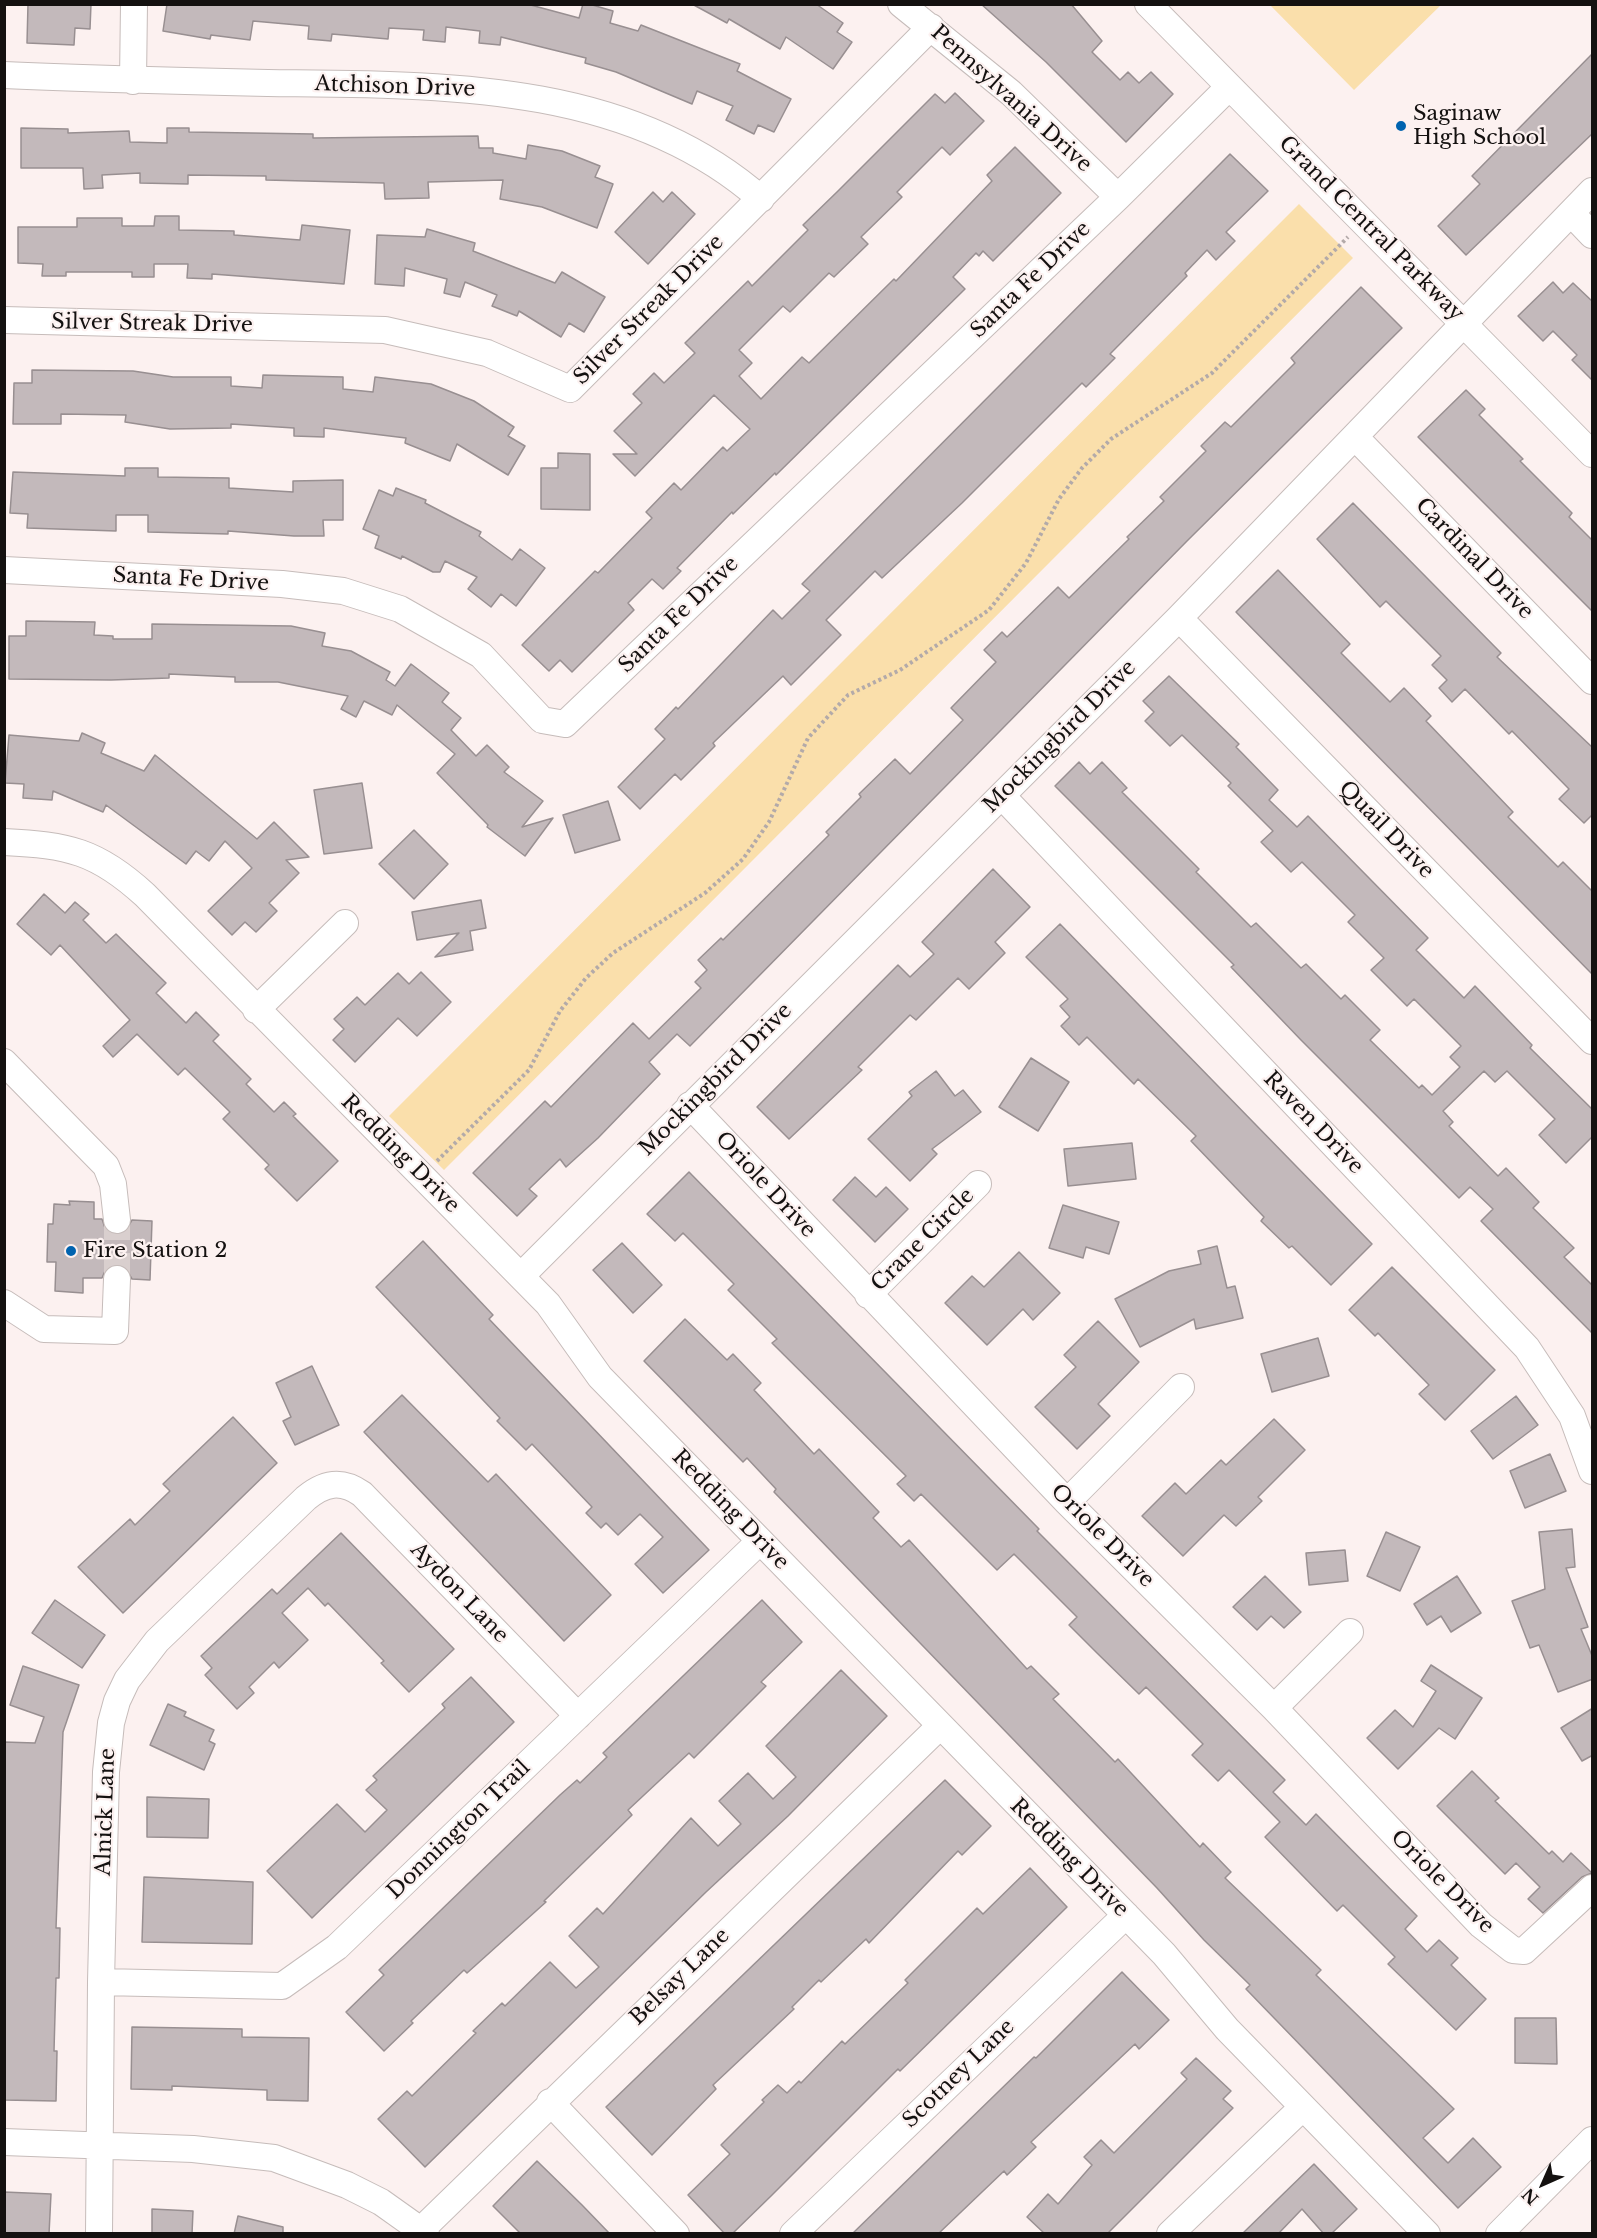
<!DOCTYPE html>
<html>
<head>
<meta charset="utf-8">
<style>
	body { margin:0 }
	#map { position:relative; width:1597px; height:2238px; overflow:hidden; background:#fcf1f0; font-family:"Libre Baskerville",serif }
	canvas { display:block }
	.frame { position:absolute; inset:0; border:6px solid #141110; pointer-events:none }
	.north { position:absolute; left:1513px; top:2154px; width:60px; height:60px; -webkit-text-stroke:4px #fcf1f0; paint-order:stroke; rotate:225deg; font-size:16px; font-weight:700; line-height:24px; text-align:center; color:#141110 }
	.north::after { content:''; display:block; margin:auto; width:21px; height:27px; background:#141110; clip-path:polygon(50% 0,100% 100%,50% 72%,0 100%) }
</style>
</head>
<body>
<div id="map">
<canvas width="1597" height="2238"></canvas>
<div class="frame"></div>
<div class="north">N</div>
</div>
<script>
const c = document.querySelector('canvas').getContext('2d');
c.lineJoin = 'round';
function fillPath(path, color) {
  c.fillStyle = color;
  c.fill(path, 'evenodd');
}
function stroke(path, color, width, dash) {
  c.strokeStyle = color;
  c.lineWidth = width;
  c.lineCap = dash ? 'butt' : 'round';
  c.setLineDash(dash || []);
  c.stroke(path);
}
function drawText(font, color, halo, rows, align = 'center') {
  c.font = font + ' "Libre Baskerville",serif';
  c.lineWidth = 4.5;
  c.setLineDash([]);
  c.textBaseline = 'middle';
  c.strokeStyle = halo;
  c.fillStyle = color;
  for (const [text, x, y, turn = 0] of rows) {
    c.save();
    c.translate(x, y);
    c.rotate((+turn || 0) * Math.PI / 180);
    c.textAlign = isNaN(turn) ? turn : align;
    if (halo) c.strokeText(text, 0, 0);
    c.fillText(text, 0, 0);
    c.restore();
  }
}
fillPath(new Path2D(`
	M1270,5H1441L1354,90Z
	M1299,204L1353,258L444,1170L389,1116Z`), '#fadfab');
const building = new Path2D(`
	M28,4H91L90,29L75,28L74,45L27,43Z
	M167,4H527L579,18L583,4H589L613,11L610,23L638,31L641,25L740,64L737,71L791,99L774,132L758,125L754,134L726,120L733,106L697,91L692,104L616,72L585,63L586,58L501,37L500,45L479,43L480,31L446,27L445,42L423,40L424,30L389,28L388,39L332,34L331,41L308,39L309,26L253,21L250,40L211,35L210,39L163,31Z
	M692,4H816L843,23L837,32L852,42L833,69L786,37L780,49L729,19L727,23Z
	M981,4H1071L1102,41L1092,52L1120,80L1128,72L1139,83L1151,72L1173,94L1126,142L1046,62Z
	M1593,53V133L1466,255L1438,226L1480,184L1472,176Z
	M955,93L984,121L950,155L942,147L897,192L902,197L861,237L868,244L834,277L829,273L790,312L783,306L739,350L752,363L739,376L761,399L802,357L809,363L894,279L896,281L992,181L987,175L1015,147L1061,193L993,261L983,251L979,256L976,253L953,277L965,289L776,475L775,473L733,514L732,512L677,568L681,571L663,589L652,579L628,603L634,610L572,672L560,660L549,671L522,645L595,571L598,573L652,518L646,512L674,483L681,490L723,447L727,451L750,429L714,395L635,476L613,454H637L614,431L642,403L633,394L654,373L664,383L695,353L685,343L748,281L752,286L808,230L803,225L838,191L935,94L945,103Z
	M21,128L68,129V133L129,131L130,142L167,143V128H189V132L313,134V138L478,136L479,148H493V153L526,159L528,145L562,151L600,166L595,177L613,184L597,228L542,207L500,199L503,180L428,182L429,198L385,199L384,183L266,180V176L188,175V184L140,183V173L102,175L103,188L84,189L83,168H21Z
	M1230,154L1268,191L1226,232L1235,241L1216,260L1207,250L1185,273L1187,276L1110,354L1115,358L1086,387L1082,383L962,503L882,578L875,571L826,620L841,635L791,685L783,676L713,743L715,746L681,780L675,774L640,809L618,787L665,739L655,729L676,707L678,709L773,610L782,619L810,591L802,584Z
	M653,192L663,202L672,192L695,214L648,264L615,232Z
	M155,216H179V230L234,231V235L300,240L302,225L350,230L344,284L212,274V279L187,278L188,264H154V277H132V272H66V276H42L43,264L18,263V227H77V218H122V226H154Z
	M427,229L475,243L473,251L555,283L562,272L605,297L584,332L569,323L561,337L519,311L517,316L492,306L497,295L465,282L460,297L444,293L447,279L405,268L404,286L375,284L377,235L425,237Z
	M1553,282L1563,293L1573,283L1593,302V381L1572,360L1577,355L1553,331L1543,341L1518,316Z
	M1361,287L1402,328L1187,541L690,1046L677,1034L649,1062L660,1074L598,1138L566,1167L560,1159L529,1189L537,1196L517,1216L473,1173L545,1101L551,1107L633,1023L649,1039L701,988L695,982L707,970L698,960L721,938L723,940L829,835L826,832L861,797L859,794L895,759L910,774L963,720L951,708L996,662L984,650L1002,632L1007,637L1058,587L1069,598L1129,539L1127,537L1164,501L1160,497L1206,451L1201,446L1225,422L1231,427L1295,363L1291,358Z
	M32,370L133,371L173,377H231V386L262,388L263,375L343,377V389L373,392L375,377L431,384L474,401L514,427L508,436L525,446L508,475L457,444L450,461L405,443L406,438L324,428V437L294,436V428L231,424V428L170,429L125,422L126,415L61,414V424H13L14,383H32Z
	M1466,390L1485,409L1479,415L1523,459L1520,461L1572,513L1569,517L1593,541V612L1418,437Z
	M558,453L590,454V510L541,509V468H558Z
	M125,468H158V477L229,478V488L293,492V481L343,480V520H323L324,536H294L228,531V534L148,532V515H116V531L27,528L28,514L10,513L13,472L125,476Z
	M396,488L426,500L425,503L481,532L479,536L512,560L520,549L545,568L516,606L501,594L491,607L468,589L477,577L445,561L440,572H433L402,556L401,559L375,548L379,536L363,529L379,490L393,496Z
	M1353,503L1501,653L1497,657L1593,748V814L1584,823L1559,799L1569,789L1512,731L1509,734L1465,689L1452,702L1439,688L1447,680L1432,665L1441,656L1386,601L1380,607L1317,539Z
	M1278,570L1350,644L1341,653L1390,702L1404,688L1431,716L1426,721L1513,812L1508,817L1558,867L1563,862L1593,892V975L1236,612Z
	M26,621L95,622L94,635L113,636V639H152V624L291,626L325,633L322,646L351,651L390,672L386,680L395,686L411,664L449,693L442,702L461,718L451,730L476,756L487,745L509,767L504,772L543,801L522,827L553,818L525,856L487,827L488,825L437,773L455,754L397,705L392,715L364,701L356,717L341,709L348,696L278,682H235V677L169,674V678L111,680L9,679V636H26Z
	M1169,676L1239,744L1236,747L1278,790L1269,800L1297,827L1308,816L1428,938L1416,950L1464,998L1475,986L1532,1045L1530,1048L1593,1110V1136L1566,1163L1539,1135L1555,1119L1507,1071L1495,1082L1484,1071L1443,1111L1453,1122L1449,1126L1498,1176L1506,1168L1539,1202L1533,1208L1574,1248L1564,1257L1593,1286V1334L1481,1221L1493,1209L1470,1187L1459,1198L1301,1040L1231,967L1234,965L1055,786L1079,762L1090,774L1102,762L1127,788L1122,792L1199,869L1196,872L1251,927L1256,923L1301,968L1306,964L1341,999L1345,995L1380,1030L1370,1040L1419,1088L1422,1085L1432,1095L1460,1067L1450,1057L1461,1046L1414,999L1407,1006L1371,970L1384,958L1348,922L1355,915L1302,862L1291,872L1261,842L1273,831L1228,786L1231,783L1182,735L1170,746L1145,721L1154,712L1143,701Z
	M82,733L105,743L101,753L144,771L155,755L257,839L274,822L309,857L286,860L299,873L269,903L277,911L256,932L245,922L232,935L208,911L252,868L225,841L209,861L196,851L186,864L106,805L103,812L53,791L52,800L23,798L24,784L5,783L9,735L79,741Z
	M362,783L372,848L324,854L314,790Z
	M608,801L620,840L575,853L563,815Z
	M414,830L448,864L414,899L379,864Z
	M993,869L1030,907L995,942L1005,953L969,989L958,978L916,1020L910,1015L858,1067L862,1070L789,1139L757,1107L898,965L910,977L934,954L922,942Z
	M44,894L65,913L75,902L89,914L83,920L106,943L116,934L166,983L156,993L186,1023L196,1012L219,1035L213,1041L251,1079L246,1084L274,1112L284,1102L296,1114L293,1116L338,1161L297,1201L265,1169L269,1165L223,1119L230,1112L185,1068L178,1075L137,1034L113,1057L103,1046L130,1020L60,945L51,955L17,924Z
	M481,900L486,928L470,931L473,950L435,957L459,933L417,940L412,912Z
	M1060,924L1372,1244L1331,1285L1292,1246L1289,1248L1261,1221L1264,1217L1191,1141L1196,1136L1138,1079L1134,1084L1087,1037L1079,1045L1061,1026L1070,1017L1060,1006L1068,999L1026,957Z
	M421,972L451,1002L417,1036L398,1018L355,1062L333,1040L344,1029L334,1019L357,997L365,1005L398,973L409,984Z
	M1031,1058L1069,1082L1038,1131L999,1107Z
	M936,1071L955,1096L963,1090L981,1112L932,1149L937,1154L910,1181L868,1139L912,1096L909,1092Z
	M1132,1143L1136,1179L1068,1186L1064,1149Z
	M689,1172L1039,1529L1037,1531L1285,1780L1273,1792L1306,1825L1316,1814L1417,1916L1405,1929L1427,1952L1439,1940L1458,1958L1451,1965L1486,1999L1456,2030L1388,1964L1395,1957L1343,1905L1337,1911L1265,1837L1280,1822L1229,1770L1218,1781L1192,1755L1203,1744L1146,1687L1139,1694L1097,1653L1069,1625L1077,1617L1014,1554L997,1570L921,1494L914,1501L897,1484L906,1476L772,1343L777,1339L728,1290L734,1284L683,1233L675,1241L647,1214Z
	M855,1177L876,1197L886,1187L908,1209L875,1242L833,1200Z
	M69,1201L94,1202V1219H102L105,1228L112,1234L125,1232L132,1220L152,1221L150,1280L132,1279L125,1267L117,1264L105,1271L102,1278H83V1293L55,1291L56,1262H47L48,1224H53L54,1204L70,1205Z
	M1063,1205L1119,1222L1109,1254L1086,1247L1083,1258L1049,1248Z
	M423,1241L493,1315L489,1319L709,1550L663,1593L635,1564L663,1537L640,1514L618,1535L606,1523L601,1528L586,1513L592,1507L532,1444L526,1450L497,1421L500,1418L376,1287Z
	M622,1243L662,1285L633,1313L593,1270Z
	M1217,1246L1227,1288L1235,1286L1243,1318L1196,1329L1194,1319L1140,1347L1115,1299L1169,1271L1201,1264L1198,1251Z
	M1019,1252L1060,1293L1033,1320L1023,1309L987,1345L945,1303L972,1276L984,1287Z
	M1392,1267L1495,1370L1445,1420L1419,1394L1429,1385L1378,1333L1375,1336L1349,1310Z
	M685,1319L727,1360L733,1354L761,1383L754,1390L814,1454L819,1449L879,1512L873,1518L901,1547L909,1540L1027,1669L1031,1666L1059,1694L1053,1699L1115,1762L1118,1759L1200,1847L1203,1843L1231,1872L1225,1878L1321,1970L1316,1975L1454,2109L1423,2138L1448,2163L1473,2138L1501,2167L1458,2208L1246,1989L1250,1985L1204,1940L1157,1888L774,1492L776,1489L747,1458L743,1462L644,1361Z
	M1098,1321L1139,1362L1098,1404L1110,1416L1077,1449L1035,1407L1076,1367L1064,1355Z
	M1318,1338L1329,1376L1272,1392L1261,1354Z
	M312,1366L339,1425L295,1445L283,1421L291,1417L276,1383Z
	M402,1395L488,1482L496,1474L611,1595L564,1641L364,1432Z
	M1516,1396L1538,1425L1493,1459L1471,1431Z
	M233,1417L277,1463L123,1613L78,1567L130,1519L135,1525L170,1491L163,1484Z
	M1274,1419L1305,1450L1258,1497L1262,1501L1236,1526L1224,1515L1183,1556L1142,1516L1175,1483L1186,1494L1221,1460L1226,1465Z
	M1550,1454L1566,1491L1525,1508L1510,1471Z
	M1572,1529L1575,1567L1566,1568L1588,1627L1581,1629L1593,1658V1679L1558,1692L1539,1645L1530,1648L1512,1601L1545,1589L1539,1532Z
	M1386,1532L1420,1547L1400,1591L1367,1576Z
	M341,1533L454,1649L409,1692L381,1663L384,1661L328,1603L325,1606L308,1588L282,1613L308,1640L279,1668L274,1662L249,1687L254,1693L237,1709L205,1675L212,1668L201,1656L272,1589L277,1594Z
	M1345,1550L1348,1581L1309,1585L1306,1553Z
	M1265,1576L1301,1612L1284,1628L1271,1616L1257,1630L1233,1607Z
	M1457,1576L1481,1613L1451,1632L1441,1616L1427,1625L1414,1604Z
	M55,1600L105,1635L82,1668L32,1633Z
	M762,1600L802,1642L761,1682L766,1686L694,1758L689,1753L628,1810L632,1815L544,1901L546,1902L467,1973L464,1970L411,2021L413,2023L384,2051L346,2012L384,1975L379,1970L560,1795L577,1780L580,1783L607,1757L603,1753Z
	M1431,1665L1482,1698L1455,1739L1439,1728L1398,1769L1367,1738L1395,1710L1413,1727L1436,1691L1421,1681Z
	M23,1666L79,1685L63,1732L56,1928H60L59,1978H56L54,2051H57L56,2101L4,2100V1742L35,1743L44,1717L10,1705Z
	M841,1670L887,1716L788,1816L706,1892L425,2167L378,2119L407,2091L412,2096L476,2033L473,2031L502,2003L505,2006L550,1962L576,1988L599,1967L569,1936L597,1908L603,1914L691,1818L718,1846L741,1824L719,1801L748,1773L773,1799L796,1777L766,1746Z
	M471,1677L514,1722L312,1918L267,1871L337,1804L365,1832L387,1810L366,1790L377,1780L373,1776L445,1708L442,1704Z
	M168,1704L186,1712L184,1716L214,1730L209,1741L215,1744L204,1770L150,1745Z
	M1593,1708V1755L1582,1761L1561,1728Z
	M1472,1771L1499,1798L1495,1801L1549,1854L1552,1851L1563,1862L1571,1853L1592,1873L1582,1877L1543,1913L1528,1899L1540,1887L1516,1863L1505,1874L1437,1806Z
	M945,1780L991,1826L962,1855L958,1851L869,1943L866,1939L821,1982L819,1980L792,2007L794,2009L713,2085L716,2089L652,2155L606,2107Z
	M147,1797L209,1799L208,1838L147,1837Z
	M1030,1868L1067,1907L900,2071L898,2069L771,2196L732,2234H725L688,2195L730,2154L721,2145L764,2102L762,2100L778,2085L787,2093L799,2081L801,2083L842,2041L845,2044L908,1983L905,1980L977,1908L983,1914Z
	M144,1877L253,1882L252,1944L142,1942Z
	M1122,1972L1169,2020L1139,2049L1135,2044L1031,2142L1036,2147L1007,2175L1004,2171L938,2234H852L1034,2057L1036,2058Z
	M1515,2018H1556L1557,2064L1515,2063Z
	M132,2027L242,2029V2037L309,2038L308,2101L267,2100V2090L172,2086V2090L131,2089Z
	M1196,2058L1231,2091L1223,2099L1233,2108L1107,2234H1045L1027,2217L1048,2194L1058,2204L1092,2165L1084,2157L1101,2140L1114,2153L1187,2079L1181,2073Z
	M537,2161L582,2205L610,2234H521L493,2206Z
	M1314,2164L1357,2209L1331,2234H1324L1302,2209L1278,2234H1242Z
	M4,2192L51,2194L49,2234L4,2233Z
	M152,2209L193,2211L192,2234H152Z
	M238,2216L283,2227V2234H234Z`);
fillPath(building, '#c3b9bb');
stroke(building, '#988f91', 1.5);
stroke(new Path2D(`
	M117,1279V1220`), '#d9cfce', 26, [26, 13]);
const minor = new Path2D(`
	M901,4L1011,93L1118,197
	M1148,4L1592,454
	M4,75C92,79 180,81 268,83C437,85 626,80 761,199
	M133,81L134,4
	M1571,213L1592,235
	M4,320L385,330L487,353L570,389L931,27
	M1356,438L1592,681
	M4,570L282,584L343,591L400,609L481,655L542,720L565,724L1118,197L1229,87
	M1179,618L1592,1041
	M1002,796L1527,1348L1572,1416L1592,1471
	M4,842C68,845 97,851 145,895L548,1304L600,1377L1164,1954L1227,2029L1427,2234
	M256,1010L345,923
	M4,1062L106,1166L113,1184L117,1220
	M690,1105L1067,1502L1274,1708L1481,1925L1513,1950L1524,1951L1592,1888
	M521,1276L1179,618L1592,191
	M868,1295L978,1184
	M4,1303L44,1329L115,1331L117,1279
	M1067,1502L1181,1387
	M1274,1708L1350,1632
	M101,1982L282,1986L337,1947L760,1541
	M550,2102L676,2234
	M4,2142L193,2149L274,2158L347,2185L381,2202L426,2234
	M421,2230L940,1726
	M99,2234L101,1982L106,1772L111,1723L117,1701L127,1680L157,1641L306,1498C324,1483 341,1479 362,1494L578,1716
	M793,2234L1126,1915
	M1170,2234L1303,2107
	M1499,2234L1592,2140`);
stroke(minor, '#c6bcba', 28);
stroke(new Path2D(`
	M437,1161L529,1070L560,1011L586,978L613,953L705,893L743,859L769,822L808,738L848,695L900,670L989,610L1026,563L1059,499L1082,468L1111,439L1212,373L1348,237`), '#b3aaa9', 4, [3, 3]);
stroke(minor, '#fff', 26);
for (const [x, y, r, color] of [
	[1401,126,6,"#0063af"],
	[71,1251,6,"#0063af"]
]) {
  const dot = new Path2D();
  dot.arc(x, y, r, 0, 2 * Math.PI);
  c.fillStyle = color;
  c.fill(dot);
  stroke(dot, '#fcf1f0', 2);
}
drawText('21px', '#141110', '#fcf1f0', [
	["Atchison Drive",395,87,2],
	["Pennsylvania Drive",1011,99,42],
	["Grand Central Parkway",1371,229,45],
	["Santa Fe Drive",1031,280,-44],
	["Silver Streak Drive",649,310,-45],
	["Silver Streak Drive",152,324,1],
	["Cardinal Drive",1474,559,46],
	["Santa Fe Drive",191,580,3],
	["Santa Fe Drive",679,615,-44],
	["Mockingbird Drive",1060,737,-45],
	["Quail Drive",1386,830,46],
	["Mockingbird Drive",716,1080,-45],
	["Raven Drive",1313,1123,46],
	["Redding Drive",400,1154,45],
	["Oriole Drive",765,1185,47],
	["Crane Circle",923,1240,-45],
	["Redding Drive",730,1510,46],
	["Oriole Drive",1102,1536,45],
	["Aydon Lane",459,1593,46],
	["Alnick Lane",106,1812,-88],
	["Donnington Trail",459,1830,-44],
	["Redding Drive",1069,1858,45],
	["Oriole Drive",1442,1882,45],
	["Belsay Lane",680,1977,-44],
	["Scotney Lane",959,2074,-44]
]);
drawText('21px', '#141110', '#fcf1f0', [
	["Saginaw",1413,114],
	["High School",1413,138],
	["Fire Station 2",83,1251]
], 'left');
</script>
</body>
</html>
